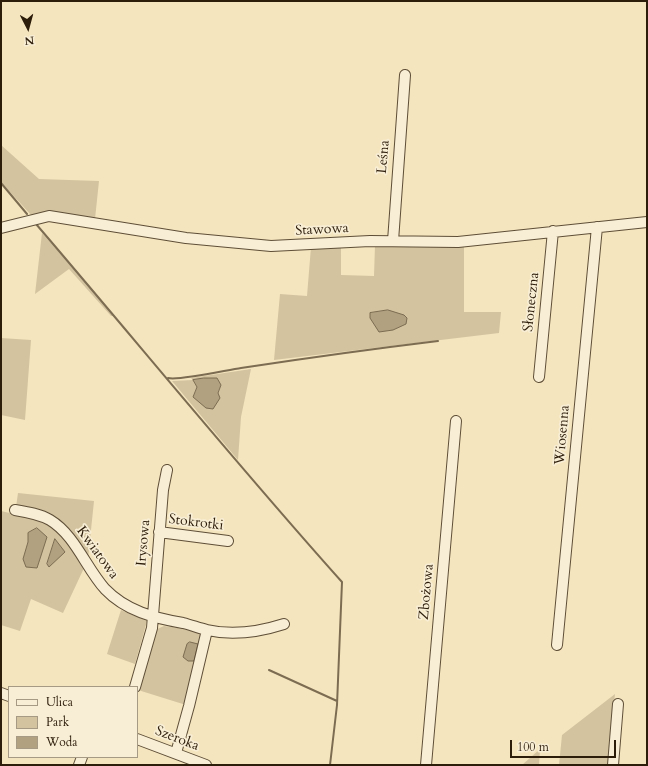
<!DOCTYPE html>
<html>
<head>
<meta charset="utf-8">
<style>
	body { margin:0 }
	#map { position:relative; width:648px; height:766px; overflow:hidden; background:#f5e5be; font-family:Cardo,serif }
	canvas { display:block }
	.frame { position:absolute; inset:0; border:2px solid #2c1c0a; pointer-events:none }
	.legend { position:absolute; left:8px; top:686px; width:130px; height:72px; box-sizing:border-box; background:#f8eed5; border:1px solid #a69a84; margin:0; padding:5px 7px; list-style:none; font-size:12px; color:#2c1c0a }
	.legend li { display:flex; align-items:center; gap:8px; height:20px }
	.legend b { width:20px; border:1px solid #a69a84 }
	.north { position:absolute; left:8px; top:8px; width:40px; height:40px; -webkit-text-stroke:3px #f8eed5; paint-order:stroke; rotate:174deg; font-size:11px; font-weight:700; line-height:16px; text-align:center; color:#2c1c0a }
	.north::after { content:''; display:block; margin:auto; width:14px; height:18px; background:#2c1c0a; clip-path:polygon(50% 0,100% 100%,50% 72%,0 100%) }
	.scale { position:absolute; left:510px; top:740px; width:106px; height:18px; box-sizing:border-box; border:2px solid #2c1c0a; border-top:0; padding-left:5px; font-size:12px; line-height:14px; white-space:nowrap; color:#2c1c0a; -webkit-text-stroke:3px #f8eed5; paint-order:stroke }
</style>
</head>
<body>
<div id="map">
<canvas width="648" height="766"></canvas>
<div class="frame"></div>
<ul class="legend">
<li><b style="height:5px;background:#f8eed5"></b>Ulica</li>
<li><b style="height:11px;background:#d3c39f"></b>Park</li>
<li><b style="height:11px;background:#b1a181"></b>Woda</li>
</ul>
<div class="north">N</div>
<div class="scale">100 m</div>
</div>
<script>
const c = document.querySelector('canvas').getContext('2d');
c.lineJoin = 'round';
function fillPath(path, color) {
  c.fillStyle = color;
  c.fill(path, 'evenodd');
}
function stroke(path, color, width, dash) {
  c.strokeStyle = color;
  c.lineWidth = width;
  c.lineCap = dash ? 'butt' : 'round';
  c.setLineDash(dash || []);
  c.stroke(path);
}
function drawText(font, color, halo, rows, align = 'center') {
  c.font = font + ' Cardo,serif';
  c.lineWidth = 3.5;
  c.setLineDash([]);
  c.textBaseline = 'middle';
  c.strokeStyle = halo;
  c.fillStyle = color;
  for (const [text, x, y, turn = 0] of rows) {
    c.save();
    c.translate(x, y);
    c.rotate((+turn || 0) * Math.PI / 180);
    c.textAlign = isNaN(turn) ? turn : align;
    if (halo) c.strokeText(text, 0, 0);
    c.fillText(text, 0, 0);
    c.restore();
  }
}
fillPath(new Path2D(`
	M1,145L39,179L99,181L95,219L53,212L31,215L1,182Z
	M42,233L115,316H111L69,269L35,294Z
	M375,245H464V312H501L499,333L274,360L280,294L307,296L311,247L341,246V275L374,276Z
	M1,338L31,340L25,420L1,415Z
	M251,369L241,417L238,460L172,381L193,380L191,378ZM193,380L221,385L218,393L193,397L197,387Z
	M18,493L94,501L88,559L74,538L16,507Z
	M1,511L44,521L69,542L84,568L63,613L31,599L20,631L1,625Z
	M121,610L147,621L135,664L107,654Z
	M164,626L203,632L186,705L138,690L155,630Z
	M615,694L608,765H559L562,735Z
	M540,749L539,765H522Z`), '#d3c39f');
const water = new Path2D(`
	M388,310L404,315L407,318L406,324L393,330L379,332L370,318V313Z
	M204,378H217L221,385L218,393L220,398L213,409L206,408L193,397L197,387L193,380Z
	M37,528L47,537L37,568L26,567L23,559L28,542V533Z
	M55,539L65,552L49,567L47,564Z
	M190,642L198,644L194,661H188L183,657L187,644Z`);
fillPath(water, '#b1a181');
stroke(water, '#7c6c51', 1);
stroke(new Path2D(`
	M1,183L27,214
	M36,224C138,343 237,465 342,582L337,705L330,765
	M168,378C179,381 227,370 241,368C307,358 372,349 438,341
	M269,670L337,701`), '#7c6c51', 2);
const minor = new Path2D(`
	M1,228L49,216L186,238L271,246L370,241L458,242L647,222
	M393,241L405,75
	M539,377L553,231
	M15,510C27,512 40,514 50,520C75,535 86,568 105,589C126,611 154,618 183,623C191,625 199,628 207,630C233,636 259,632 284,624
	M159,532L228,541
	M557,645L597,227
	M135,687L152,628L163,490L167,470
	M1,693L9,696
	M137,739L206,765
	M176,753L189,706L207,630
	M79,765L82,757
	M426,765L456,421
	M613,765L618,704`);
stroke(minor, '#5e4e37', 12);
stroke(minor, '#f8eed5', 10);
drawText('14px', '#2c1c0a', '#f8eed5', [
	["Leśna",384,157,-85],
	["Stawowa",322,230,-3],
	["Słoneczna",532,302,-84],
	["Wiosenna",563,435,-85],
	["Stokrotki",196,523,7],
	["Irysowa",144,543,-85],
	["Kwiatowa",97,553,54],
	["Zbożowa",427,592,-85],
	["Szeroka",177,739,21]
]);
</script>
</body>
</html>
